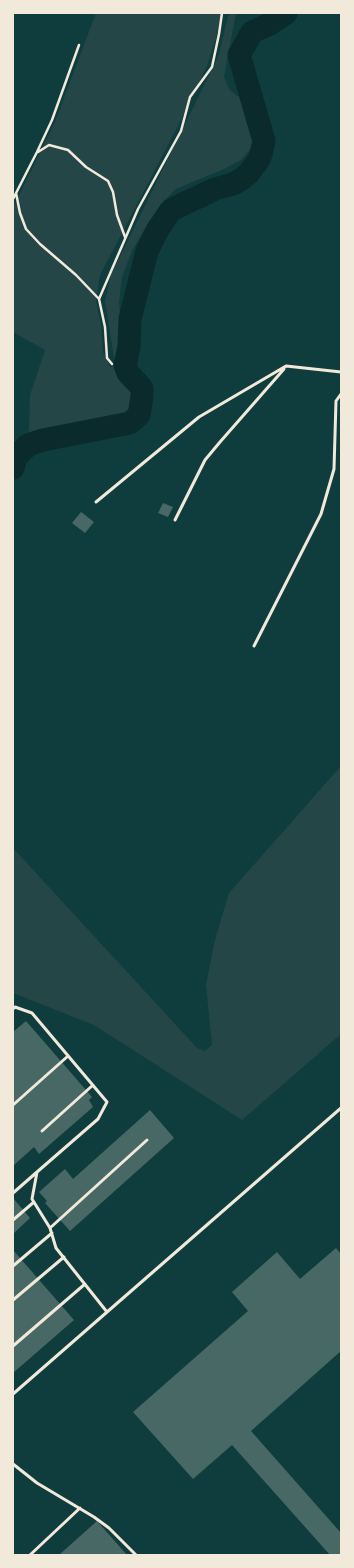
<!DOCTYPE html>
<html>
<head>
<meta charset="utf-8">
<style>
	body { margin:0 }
	#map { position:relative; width:354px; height:1568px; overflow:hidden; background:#0f3d3e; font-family:Overpass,sans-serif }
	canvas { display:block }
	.frame { position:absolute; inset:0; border:14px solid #f1e9da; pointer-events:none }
</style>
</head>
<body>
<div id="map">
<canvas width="354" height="1568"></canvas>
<div class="frame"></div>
</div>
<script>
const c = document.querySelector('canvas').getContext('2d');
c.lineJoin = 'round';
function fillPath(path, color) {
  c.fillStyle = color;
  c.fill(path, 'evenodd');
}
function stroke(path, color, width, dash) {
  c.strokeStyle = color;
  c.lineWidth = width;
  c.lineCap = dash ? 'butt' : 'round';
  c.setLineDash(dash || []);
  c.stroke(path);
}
fillPath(new Path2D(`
	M96,13H222L216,38L207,66L178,126L100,275L96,301L101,326L103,352L110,367L115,364L105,301L111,275L218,57L229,13H236L224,77L229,89L237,96L247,97L256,105L259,121L257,141L241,160L224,169L176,189L166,199L147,225L132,251L122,277L119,302L125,373L135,400L131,410L115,419L29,433L30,395L45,350L13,332V208L55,122Z
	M341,766V1034L242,1120L94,1025L13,993V848L197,1048L205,1051L212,1045L206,985L215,940L229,893Z`), '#244646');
stroke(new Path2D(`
	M13,468L16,457L28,445L43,440L130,423L139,415L142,396V388L128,373L125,365L129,347L130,319L147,251L158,229L171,210L215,189L233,184L242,179L248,174L258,161L261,154L264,141L239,55L252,32L270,24L286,13`), '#0a2a2b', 23);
fillPath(new Path2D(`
	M163,503L173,507L168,517L158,513Z
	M81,512L94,522L85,533L72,523Z
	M26,1021L92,1097L89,1100L93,1107L39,1154L34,1147L13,1166V1032Z
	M150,1110L174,1138L70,1231L45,1203L47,1201L39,1192L65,1169L73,1179Z
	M13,1198L30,1218L13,1234Z
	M336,1248L341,1254V1351L251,1431L341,1533V1555H330L232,1445L193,1479L133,1412L248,1311L232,1292L277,1252L300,1279Z
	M13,1250L74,1320L13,1373Z
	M97,1521L127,1555H59Z`), '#486865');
stroke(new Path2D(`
	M38,152L49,145L68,150L86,167L108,181L113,192L117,215L125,237
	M16,193L20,213L26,229L40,244L76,275L99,299L105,327L107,358L112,364
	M13,199L37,152L52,120L79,45
	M99,299L138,209L181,131L190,97L212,67L219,34L222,13`), '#f1e9da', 2.5);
stroke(new Path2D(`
	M96,502L199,417L286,366L341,372
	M175,520L205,460L220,442L284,369
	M254,646L321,514L334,469L336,401L341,394
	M13,1009L15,1007L32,1013L107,1102L98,1119L37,1172L32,1199L50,1228L56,1248L107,1312
	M13,1105L68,1056
	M42,1131L93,1085
	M13,1193L37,1172
	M13,1220L34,1202
	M50,1228L147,1140
	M13,1266L52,1233
	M13,1300L64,1257
	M13,1346L85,1284
	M13,1394L341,1108
	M13,1464L37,1483L94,1517L109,1528L136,1555
	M30,1555L80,1508`), '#f1e9da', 3);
</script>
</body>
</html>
